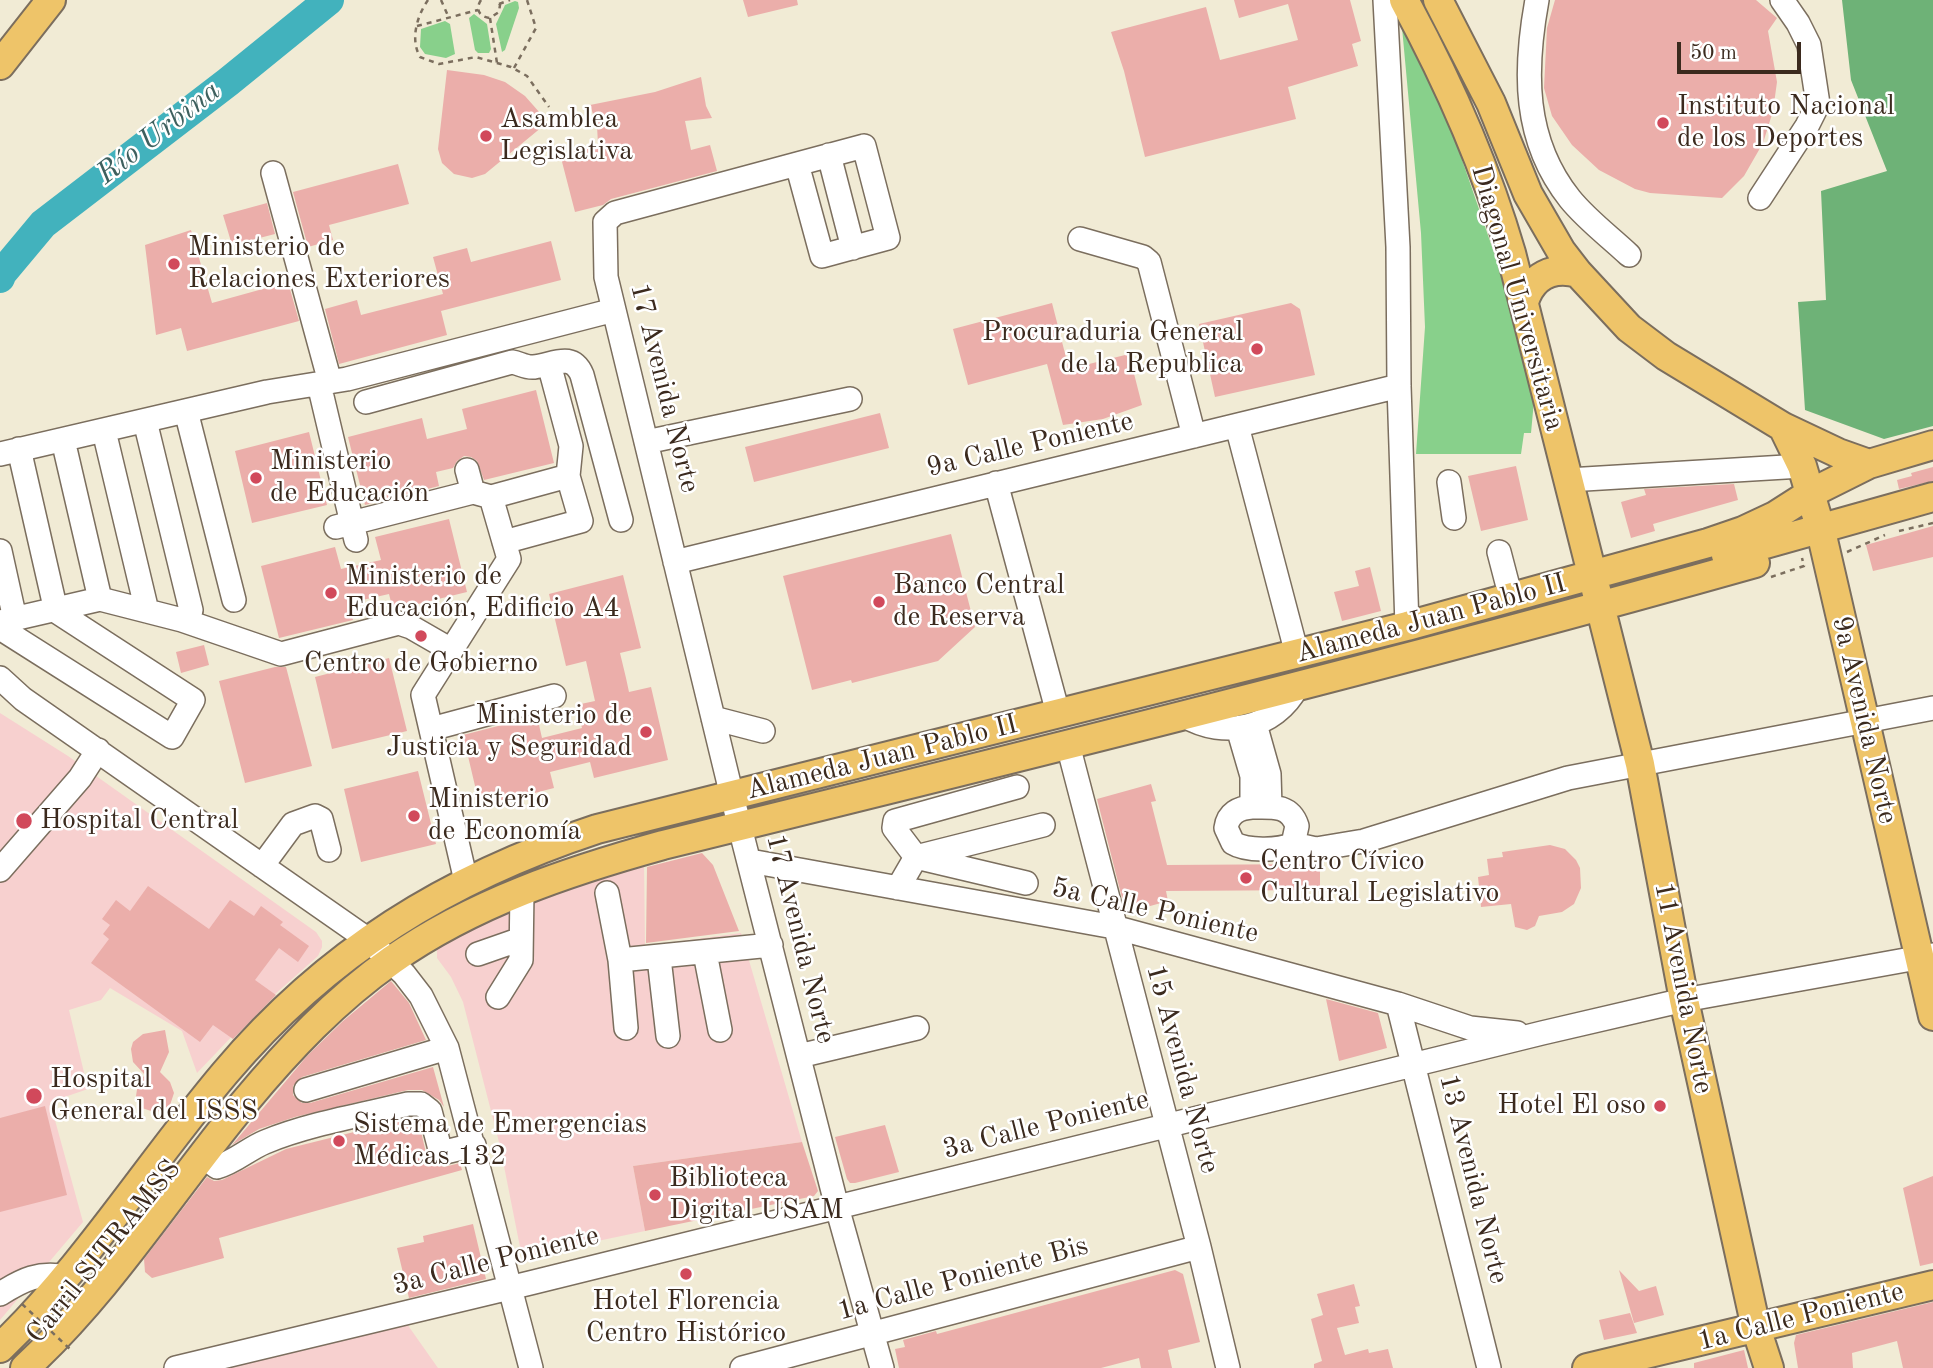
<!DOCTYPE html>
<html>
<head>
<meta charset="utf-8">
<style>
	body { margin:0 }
	#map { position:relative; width:1933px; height:1368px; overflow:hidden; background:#f1ebd5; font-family:"Old Standard TT",serif }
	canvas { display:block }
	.scale { position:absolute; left:1677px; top:42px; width:124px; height:32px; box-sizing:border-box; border:4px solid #3b2a1e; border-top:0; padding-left:9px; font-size:21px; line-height:24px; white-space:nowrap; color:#3b2a1e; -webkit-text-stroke:5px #fff; paint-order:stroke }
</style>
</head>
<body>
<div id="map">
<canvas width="1933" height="1368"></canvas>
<div class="scale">50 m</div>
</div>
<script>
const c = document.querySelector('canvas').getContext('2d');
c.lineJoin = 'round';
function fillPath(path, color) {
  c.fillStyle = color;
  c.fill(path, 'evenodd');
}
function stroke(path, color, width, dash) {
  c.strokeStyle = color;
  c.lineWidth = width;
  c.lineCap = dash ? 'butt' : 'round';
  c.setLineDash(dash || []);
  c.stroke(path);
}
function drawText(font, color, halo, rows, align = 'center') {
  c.font = font + ' "Old Standard TT",serif';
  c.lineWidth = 5;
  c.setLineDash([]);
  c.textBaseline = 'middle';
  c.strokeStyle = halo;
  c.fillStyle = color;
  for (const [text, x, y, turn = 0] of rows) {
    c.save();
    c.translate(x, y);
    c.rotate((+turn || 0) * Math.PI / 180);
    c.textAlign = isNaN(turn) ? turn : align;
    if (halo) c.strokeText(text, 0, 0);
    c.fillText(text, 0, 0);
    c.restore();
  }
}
fillPath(new Path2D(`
	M0,713L68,756L316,932L322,941V947L318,956L257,1010L197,1073L182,1031L110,988L101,1000L69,1010L88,1089L50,1102L83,1222L0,1320Z
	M644,862L645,946L741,933L802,1142L633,1166L645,1231L522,1257L500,1146L463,1002L451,977L437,958V950L448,940L521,903Z
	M407,1324L438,1368H228Z`), '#f7d0cf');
fillPath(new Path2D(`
	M515,1L518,2L519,8L505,50L502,52L496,24L505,5Z
	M1400,6L1427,58L1521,331L1535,390L1531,433H1524L1521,454H1416L1425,327L1421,233Z
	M474,14L487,24L491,49L489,53H478L475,50L469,18Z
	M445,21L450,24L455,54L446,58L425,54L420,47L421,29Z`), '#88d08b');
fillPath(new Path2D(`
	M1842,0H1933V426L1884,439L1805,410L1798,302L1826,300L1821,191L1887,171L1851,80Z`), '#6eb277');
stroke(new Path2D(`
	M0,278L2,273L43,224L228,82L329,0`), '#42b2bd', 30);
fillPath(new Path2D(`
	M743,0H797L798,5L748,17Z
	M1234,0H1350L1361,41L1352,44L1358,66L1288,87L1296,119L1145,157L1124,71L1111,32L1206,7L1220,60L1298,40L1288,4L1239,18Z
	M1555,0H1756L1777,18L1768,31L1777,82L1773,111L1763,143L1744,176L1722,198L1650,193L1635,189L1599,170L1572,145L1552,116L1544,88L1547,28Z
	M447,70L484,75L505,82L525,96L548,122L485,174L472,178L454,174L442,163L438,149Z
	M701,77L706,106L712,118L685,121L691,150L710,145L717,171L611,199L603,205L575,212L560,154L598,144L597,126L590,105L655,92Z
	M398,164L409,204L329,225L333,240L308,247L293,192Z
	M267,203L275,234L232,245L223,215Z
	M191,230L212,303L288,282L299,321L187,351L181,328L156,335L145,245Z
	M551,241L561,280L441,311L447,335L339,364L325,309L357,300L361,315L443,294L433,257L467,248L471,262Z
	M1052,303L1069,369L1129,354L1142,405L1103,419L1063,425L1047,364L968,385L953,329Z
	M1291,303L1300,309L1315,375L1215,397L1199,324Z
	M536,390L554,463L484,480L477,461L471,457L464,456L457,461L453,468L436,472L439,486L365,505L348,437L422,418L427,439L467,429L462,409Z
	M880,413L889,448L754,482L745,447Z
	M309,432L327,505L252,523L235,451Z
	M1516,466L1528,520L1481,531L1468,476Z
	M1933,467V481L1899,489L1897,480L1912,476L1911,473Z
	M1734,484L1738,500L1653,524L1655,531L1631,538L1621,502L1646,495L1644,489Z
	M449,519L467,592L393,610L389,594L349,603L353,620L279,638L261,566L335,547L341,569L381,560L375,537Z
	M1933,526V557L1873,571L1866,545Z
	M951,534L975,627L938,661L852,683L851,680L812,690L783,576Z
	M1370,567L1381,611L1342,621L1334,592L1359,586L1355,571Z
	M623,575L641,648L620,653L626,678L629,692L651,687L668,760L594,778L590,762L550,772L554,788L480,807L463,735L537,716L542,738L582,728L576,705L595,701L586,661L566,666L549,594Z
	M204,645L209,665L181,673L176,652Z
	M389,658L407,731L332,749L315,677Z
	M275,667H286L312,766L245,783L219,681Z
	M418,771L436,844L361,862L344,789Z
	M1151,784L1156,801L1151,802L1167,865L1320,864V890L1166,891L1168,901L1136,910L1132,896L1122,898L1097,799Z
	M1550,845L1565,849L1576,860L1580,868L1581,888L1574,904L1562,912L1539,916L1535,926L1527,930L1515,927L1511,904L1481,907L1478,877L1489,875L1487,859L1503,857L1502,852Z
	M702,853L713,865L739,931L646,943L647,867Z
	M148,886L209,929L230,900L254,916L261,906L283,922L280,925L309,946L298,962L279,948L255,980L276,995L233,1039L213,1025L200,1042L91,963L109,939L103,934L110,925L102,919L116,900L130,911Z
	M391,981L409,1003L426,1040L302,1077L293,1086V1095L302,1103H310L433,1067L452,1136L444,1107L439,1100L422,1090H408L295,1117L259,1129L232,1145L307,1056L343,1021Z
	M1326,999L1378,1013L1387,1048L1339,1061Z
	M165,1030L169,1052L160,1072L170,1082L174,1093L170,1105L160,1111L154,1112L142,1108L136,1096L138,1083L145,1075L133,1062L131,1049L133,1042L143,1034Z
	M45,1106L67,1195L0,1212V1118Z
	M410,1118L418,1119L427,1157L432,1163L444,1167L460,1163L462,1170L219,1238L224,1258L152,1278L145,1272L144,1259L207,1177L214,1181L222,1180L286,1149Z
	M885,1125L899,1172L855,1183H850L847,1179L835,1137Z
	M802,1142L818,1191L814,1196L645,1231L633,1166Z
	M1933,1176V1263L1920,1266L1903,1188Z
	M473,1224L486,1279L409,1298L397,1248L424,1242L423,1236Z
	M1175,1270L1183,1274L1200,1342L1168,1350L1172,1368H1141L1139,1358L1101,1368H899L895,1349L905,1347L903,1340L936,1331L937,1334Z
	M1619,1270L1639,1291L1656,1286L1664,1315L1634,1323Z
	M1354,1284L1360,1306L1355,1307L1359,1323L1337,1328L1345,1355L1368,1349L1369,1353L1388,1349L1393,1368H1314V1364L1322,1361L1311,1319L1323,1315L1317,1294Z
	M1933,1302V1368H1903L1897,1341L1852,1353L1853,1368H1798L1794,1343L1796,1335Z
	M1630,1313L1637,1333L1604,1340L1599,1320Z
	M1744,1350L1748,1368H1694V1363Z`), '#ebaeaa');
const minor = new Path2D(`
	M1385,0L1398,247L1399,386L1407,626
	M1537,0C1524,71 1523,140 1570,199C1587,220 1610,237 1629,255
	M829,155L853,248
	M797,164L822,256L888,238L864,146L615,213L605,222L606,277L732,796L837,1207L882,1368
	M273,173L330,382
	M1760,198L1807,126L1818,104L1809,45L1798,23L1782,0
	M1080,239L1143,257L1149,262L1194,436
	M319,384L356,540
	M366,402L512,362C519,363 526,368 534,367C553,365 572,351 582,375L621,520
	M186,411L234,600
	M1237,426L1297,654
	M104,431L147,611
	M63,440L100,599
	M646,442L850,399
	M0,454L267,392L347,379L614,310
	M467,470L473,492
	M1568,480L1802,466
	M1449,482L1454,518
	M996,483L1058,713
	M336,527L473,492L491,497L568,476
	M504,542L581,521L568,476L571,446L549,364
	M0,551L15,619
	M1499,552L1511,598
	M675,562L1399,386
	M182,620L281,654L399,623L411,627L451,650
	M0,622L100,599L182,620L191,610L145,421
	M0,628L172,737L193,700L56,611L19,449
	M0,678L23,699L367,939L404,974L421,996L447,1048L531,1368
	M1185,716C1224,739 1275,729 1297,687
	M713,718L763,731
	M1255,724L1269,774L1270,807
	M1238,728L1252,776V807
	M431,729L554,696
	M1068,745L1199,1247L1228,1368
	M1017,787L895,821L894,828L916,857L1026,883
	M1252,807C1271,807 1290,804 1297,826L1293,844C1279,851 1246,851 1233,843L1226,828C1228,813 1239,808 1252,807Z
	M1293,844L1316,849L1364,841L1568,778L1933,708
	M750,861L1114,927L1398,1004L1470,1028L1517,1033
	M262,866L293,824L315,816L321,819L329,850
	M0,870L80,778L98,750
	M466,881L423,695L509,559L491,497
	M898,888L916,857L1043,825
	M607,893L620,960L771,945
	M705,953L720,1030
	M478,954L521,939
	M659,958L668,1036
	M620,960L626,1028
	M498,997L521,960L522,891
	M1398,1004L1489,1368
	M799,1056L917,1028
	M306,1090L447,1048
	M202,1156L217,1167C235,1162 248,1149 265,1142C308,1124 362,1115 408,1104H421L430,1111L441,1153L474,1145
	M0,1294C22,1280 40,1271 66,1277
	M176,1368L530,1283L1542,1033L1684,1000L1933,955
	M742,1368L1199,1247`);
const major = new Path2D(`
	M1404,0C1448,81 1485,164 1511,253L1640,764L1684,1000L1756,1328L1769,1368
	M1438,0L1491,103L1528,194L1561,251L1578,273L1629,328L1666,356L1783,427L1838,453L1869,464
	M0,65L51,0
	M1524,302C1532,276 1552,266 1578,273
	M1783,427L1802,466L1820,527L1933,1016
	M1726,555L1933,497
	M0,1348C86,1265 148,1164 225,1073C327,952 448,878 597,829L1407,626L1708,543L1743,531L1775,516L1811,493L1869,464L1933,445
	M25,1368C110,1290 171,1191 244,1103C288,1050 335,1000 392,960C473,903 569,871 663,845C1029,755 1393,665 1755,563
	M1587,1368L1933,1285`);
stroke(minor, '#7b6e5e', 26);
stroke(major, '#7b6e5e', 32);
stroke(new Path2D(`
	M428,0C417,16 410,39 420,57L439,64L476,57L511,67L527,76L549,107
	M441,0L449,18
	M481,0C475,9 479,17 490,18L499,12L500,5L497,0
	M499,4L510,0
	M490,18L497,63
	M417,26L478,10
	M514,68L536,28L527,0
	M1899,531L1933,523
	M1847,552L1885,535
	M1771,577L1804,566L1802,558`), '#7b6e5e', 2.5, [5, 5]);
stroke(minor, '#fff', 23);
stroke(major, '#eec469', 28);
stroke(new Path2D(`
	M22,1304L71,1350`), '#7b6e5e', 2.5, [5, 5]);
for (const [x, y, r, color] of [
	[1663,123,7,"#d1495b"],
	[486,136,7,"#d1495b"],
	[174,264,7,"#d1495b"],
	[1257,349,7,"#d1495b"],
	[256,478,7,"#d1495b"],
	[331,593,7,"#d1495b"],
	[879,602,7,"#d1495b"],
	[421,636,7,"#d1495b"],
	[646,732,7,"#d1495b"],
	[414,816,7,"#d1495b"],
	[24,821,9,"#d1495b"],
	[1246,878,7,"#d1495b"],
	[34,1096,9,"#d1495b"],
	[1660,1106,7,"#d1495b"],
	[339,1141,7,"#d1495b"],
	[655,1195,7,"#d1495b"],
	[686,1274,7,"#d1495b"]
]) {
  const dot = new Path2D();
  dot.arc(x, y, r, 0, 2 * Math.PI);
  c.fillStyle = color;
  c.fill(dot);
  stroke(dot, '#fff', 2.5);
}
drawText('28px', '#3b2a1e', '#fff', [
	["Instituto Nacional",1677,107],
	["de los Deportes",1677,139],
	["Asamblea",500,120],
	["Legislativa",500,152],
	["Ministerio de",188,248],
	["Relaciones Exteriores",188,280],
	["Procuraduria General",1243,333,"right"],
	["de la Republica",1243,365,"right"],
	["Ministerio",270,462],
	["de Educación",270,494],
	["Ministerio de",345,577],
	["Educación, Edificio A4",345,609],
	["Banco Central",893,586],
	["de Reserva",893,618],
	["Centro de Gobierno",421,664,"center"],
	["Ministerio de",632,716,"right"],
	["Justicia y Seguridad",632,748,"right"],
	["Ministerio",428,800],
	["de Economía",428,832],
	["Hospital Central",40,821],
	["Centro Cívico",1260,862],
	["Cultural Legislativo",1260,894],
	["Hospital",50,1080],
	["General del ISSS",50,1112],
	["Hotel El oso",1646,1106,"right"],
	["Sistema de Emergencias",353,1125],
	["Médicas 132",353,1157],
	["Biblioteca",669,1179],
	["Digital USAM",669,1211],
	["Hotel Florencia",686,1302,"center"],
	["Centro Histórico",686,1334,"center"]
], 'left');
drawText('28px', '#3b2a1e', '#fff', [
	["Diagonal Universitaria",1517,298,74],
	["17 Avenida Norte",664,388,76],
	["9a Calle Poniente",1030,445,-13],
	["Alameda Juan Pablo II",1431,619,-15],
	["9a Avenida Norte",1864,720,77],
	["Alameda Juan Pablo II",882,758,-14],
	["5a Calle Poniente",1155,911,13],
	["17 Avenida Norte",800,939,76],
	["11 Avenida Norte",1683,988,79],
	["15 Avenida Norte",1182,1069,75],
	["3a Calle Poniente",1046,1125,-14],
	["13 Avenida Norte",1473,1179,76],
	["Carril SITRAMSS",104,1252,-51],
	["3a Calle Poniente",496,1261,-14],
	["1a Calle Poniente Bis",963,1279,-15],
	["1a Calle Poniente",1801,1317,-14]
]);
drawText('italic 30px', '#3e605e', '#fff', [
	["Río Urbina",159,133,-38]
]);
</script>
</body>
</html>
